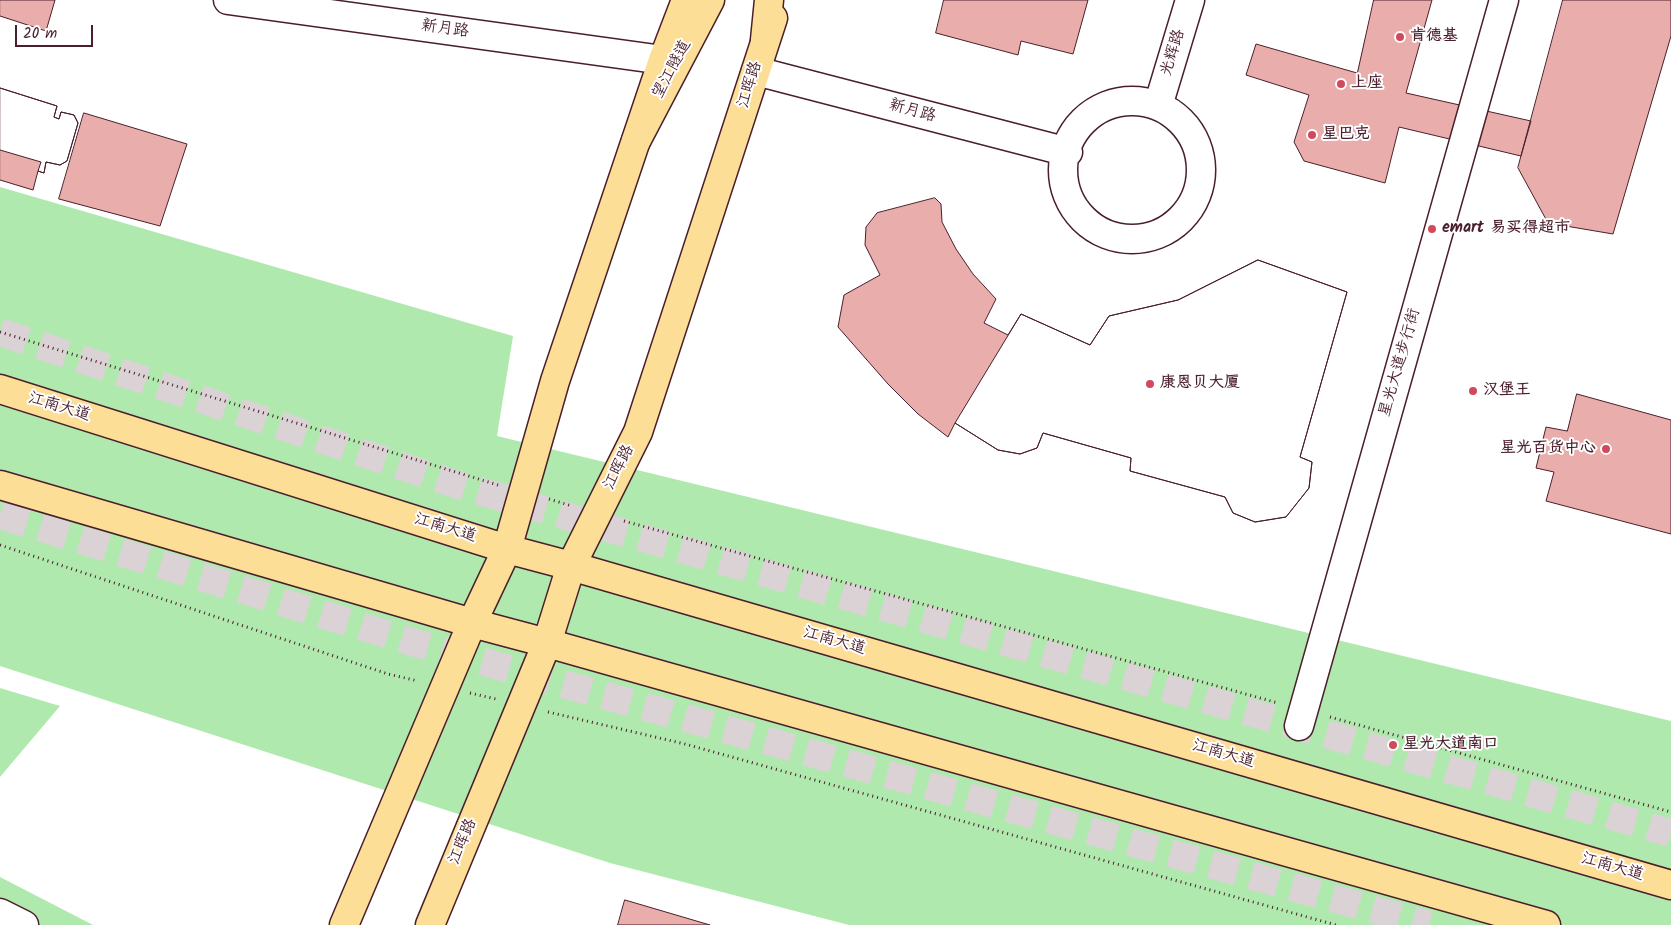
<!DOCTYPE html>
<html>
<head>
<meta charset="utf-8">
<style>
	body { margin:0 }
	#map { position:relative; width:1671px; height:925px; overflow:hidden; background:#fff; font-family:Kalam,sans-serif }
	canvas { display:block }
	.scale { position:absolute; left:15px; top:25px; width:78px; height:22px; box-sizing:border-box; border:2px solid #4a1f2b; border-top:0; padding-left:6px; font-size:15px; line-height:18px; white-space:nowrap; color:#4a1f2b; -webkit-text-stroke:4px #fff; paint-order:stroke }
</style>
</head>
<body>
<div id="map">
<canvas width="1671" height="925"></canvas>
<div class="scale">20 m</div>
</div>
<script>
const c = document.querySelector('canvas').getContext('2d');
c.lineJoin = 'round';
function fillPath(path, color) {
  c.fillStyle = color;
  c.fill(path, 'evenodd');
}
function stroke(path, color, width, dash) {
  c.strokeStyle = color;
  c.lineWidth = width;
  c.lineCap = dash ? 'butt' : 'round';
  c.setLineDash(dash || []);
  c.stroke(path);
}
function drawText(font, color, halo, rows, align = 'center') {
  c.font = font + ' Kalam,"LXGW WenKai TC",sans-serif';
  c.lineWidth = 4;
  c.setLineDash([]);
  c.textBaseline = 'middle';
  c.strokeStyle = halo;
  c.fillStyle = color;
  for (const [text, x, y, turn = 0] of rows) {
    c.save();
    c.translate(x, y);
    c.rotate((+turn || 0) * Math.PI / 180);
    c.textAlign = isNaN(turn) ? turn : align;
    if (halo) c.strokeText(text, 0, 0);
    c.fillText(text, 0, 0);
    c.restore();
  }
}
fillPath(new Path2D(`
	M0,187L513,336L497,436L1671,721V925H849L610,863L0,666Z
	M0,688L60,706L0,777Z
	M0,877L93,925H0Z`), '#afe9ae');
const building = new Path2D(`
	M0,0H55L46,31L0,16Z
	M944,0H1088L1073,54L1021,41L1018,55L936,33Z
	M1374,0H1432L1406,93L1531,121L1521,156L1399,127L1385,183L1304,161L1294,142L1309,95L1246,75L1256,44L1357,73Z
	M1563,0H1671V36L1613,234L1548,223L1518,168Z
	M0,88L57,106L54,117L59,119L61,112L74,115L78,123L67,161L60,165L46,162L44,173L38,171L33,190L0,180Z
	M0,88L57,106L54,117L59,119L61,112L74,115L78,123L67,161L60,165L46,162L44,173L38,171L41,162L0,150Z
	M84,113L187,144L160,226L59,199Z
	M935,198L941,204L942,222L956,249L973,274L996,299L984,323L1008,335L1021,314L1090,345L1109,316L1178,300L1258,260L1347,292L1300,457L1312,462L1309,488L1286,517L1255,522L1233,513L1225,497L1130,471L1131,458L1043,433L1037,448L1020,454L998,450L955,423L948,437L918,414L888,384L838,327L844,295L880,275L865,245L866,227L877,213Z
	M1258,260L1347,292L1300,457L1312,462L1309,488L1286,517L1255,522L1233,513L1225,497L1130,471L1131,458L1043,433L1037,448L1020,454L998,450L955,423L1021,314L1090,345L1109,316L1178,300Z
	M1577,394L1671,420V534L1546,501L1554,472L1536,468L1546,427L1567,431Z
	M625,900L710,925H618Z`);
fillPath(building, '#e9adab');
stroke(building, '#4a1f2b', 1);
stroke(new Path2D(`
	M0,332L458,485L1671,833
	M0,515L412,642L1429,925`), '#dbd2d5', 28, [28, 14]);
const minor = new Path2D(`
	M228,0L663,60
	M756,71L1068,152
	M1063 170a69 69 0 1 1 138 0a69 69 0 1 1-138 0Z
	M1158,106L1190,0
	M1299,726L1504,0
	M0,913L24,925`);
const major = new Path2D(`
	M0,389L507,549L571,566L1671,885
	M0,485L472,623L547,643L1546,925
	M344,925L472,623L507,549L555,381L663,60L686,0
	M430,925L547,643L571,566L638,432L773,18`);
const highway = new Path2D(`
	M765,40L769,0
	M636,141L710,0`);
stroke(minor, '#4a1f2b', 31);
stroke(major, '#4a1f2b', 31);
stroke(highway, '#4a1f2b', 31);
stroke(new Path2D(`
	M0,332L498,485
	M549,499L572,506
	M624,521L1278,703
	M0,545L388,674L418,681
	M470,693L496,699
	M548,712L685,744L1336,925
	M1330,717L1671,812`), '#4a1f2b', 3, [1, 4]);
stroke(minor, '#fff', 28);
stroke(major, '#fcde96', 28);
stroke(highway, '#fcde96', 28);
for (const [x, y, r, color] of [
	[1400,37,5,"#d1495b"],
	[1341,84,5,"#d1495b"],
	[1312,135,5,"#d1495b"],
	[1432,229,5,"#d1495b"],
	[1150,384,5,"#d1495b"],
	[1473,391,5,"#d1495b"],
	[1606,449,5,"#d1495b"],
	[1393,745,5,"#d1495b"]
]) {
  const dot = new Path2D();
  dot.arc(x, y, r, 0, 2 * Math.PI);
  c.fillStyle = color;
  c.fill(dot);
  stroke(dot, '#fff', 2);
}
drawText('16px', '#4a1f2b', '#fff', [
	["新月路",445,30,8],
	["光辉路",1174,53,-73],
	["望江隧道",673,70,-62],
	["江晖路",751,85,-73],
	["新月路",912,112,15],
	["星光大道步行街",1401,363,-74],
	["江南大道",59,408,17],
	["江晖路",620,468,-63],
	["江南大道",445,529,17],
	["江南大道",834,642,16],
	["江南大道",1223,755,16],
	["江晖路",464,842,-67],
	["江南大道",1612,868,16]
]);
drawText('bold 16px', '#4a1f2b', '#fff', [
	["肯德基",1410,37],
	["上座",1351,84],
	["星巴克",1322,135],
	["emart 易买得超市",1442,229],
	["康恩贝大厦",1160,384],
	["汉堡王",1483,391],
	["星光百货中心",1596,449,"right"],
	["星光大道南口",1403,745]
], 'left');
</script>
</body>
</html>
